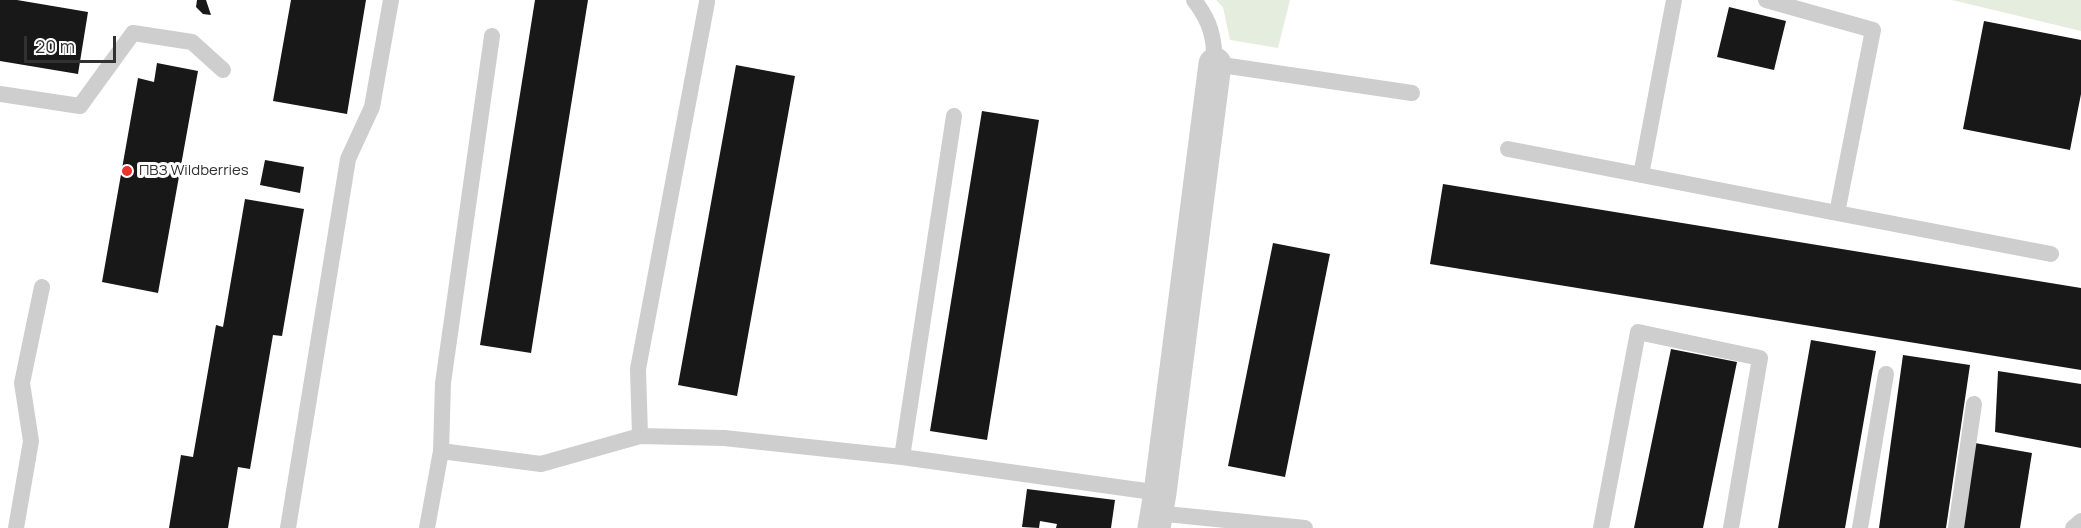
<!DOCTYPE html>
<html>
<head>
<meta charset="utf-8">
<style>
	body { margin:0 }
	#map { position:relative; width:2081px; height:528px; overflow:hidden; background:#fff; font-family:Manrope,sans-serif }
	canvas { display:block }
	.scale { position:absolute; left:24px; top:36px; width:92px; height:27px; box-sizing:border-box; border:3px solid #313131; border-top:0; padding-left:8px; font-size:18px; line-height:21px; white-space:nowrap; color:#313131; -webkit-text-stroke:4px #fff; paint-order:stroke }
</style>
</head>
<body>
<div id="map">
<canvas width="2081" height="528"></canvas>
<div class="scale">20 m</div>
</div>
<script>
const c = document.querySelector('canvas').getContext('2d');
c.lineJoin = 'round';
function fillPath(path, color) {
  c.fillStyle = color;
  c.fill(path, 'evenodd');
}
function stroke(path, color, width, dash) {
  c.strokeStyle = color;
  c.lineWidth = width;
  c.lineCap = dash ? 'butt' : 'round';
  c.setLineDash(dash || []);
  c.stroke(path);
}
function drawText(font, color, halo, rows, align = 'center') {
  c.font = font + ' Manrope,sans-serif';
  c.lineWidth = 6;
  c.setLineDash([]);
  c.textBaseline = 'middle';
  c.strokeStyle = halo;
  c.fillStyle = color;
  for (const [text, x, y, turn = 0] of rows) {
    c.save();
    c.translate(x, y);
    c.rotate((+turn || 0) * Math.PI / 180);
    c.textAlign = isNaN(turn) ? turn : align;
    if (halo) c.strokeText(text, 0, 0);
    c.fillText(text, 0, 0);
    c.restore();
  }
}
fillPath(new Path2D(`
	M1216,0H1290L1278,48L1230,40L1223,7Z
	M1952,0H2081V31Z`), '#e5eede');
fillPath(new Path2D(`
	M0,0H17L88,12L78,74L0,61Z
	M197,0H206L211,15L203,14L196,7Z
	M291,0H366L347,114L273,101Z
	M535,0H588L531,353L480,345Z
	M1729,7L1786,21L1774,70L1717,57Z
	M1984,21L2081,40V94L2070,150L1963,129Z
	M157,63L198,71L158,293L102,282L138,78L154,82Z
	M736,65L795,76L737,396L678,385Z
	M982,111L1039,120L987,440L930,431Z
	M265,160L304,167L300,193L260,185Z
	M1443,184L2081,288V370L1430,264Z
	M245,199L304,209L282,336L273,335L250,469L238,467L228,528H169L181,455L193,457L216,325L223,327Z
	M1273,243L1330,254L1285,477L1228,466Z
	M1811,340L1876,351L1845,528H1778Z
	M1671,349L1737,362L1703,528H1634Z
	M1903,355L1970,365L1946,528H1879Z
	M1998,371L2081,384V448L1995,432Z
	M1975,443L2032,453L2020,528H1961Z
	M1027,489L1115,500L1111,528H1056L1057,524L1040,521L1039,528L1022,527Z`), '#181818');
stroke(new Path2D(`
	M1194,0C1211,22 1214,37 1215,64L1412,93
	M0,94L80,106L133,33L192,42L223,70
	M1508,149L1837,213L1873,30L1766,0
	M1641,175L1674,0
	M1837,213L2051,254
	M640,436L638,369L707,2
	M441,451L443,383L492,36
	M902,457L954,116
	M1156,513L1305,528
	M16,528L31,441L22,383L42,287
	M288,528L348,159L372,107L391,0
	M427,528L441,451L541,464L640,436L724,438L902,457L1160,493
	M1601,528L1638,332L1760,358L1731,528
	M1860,528L1886,374
	M1956,528L1974,404
	M2073,528L2081,521`), '#cecece', 16);
stroke(new Path2D(`
	M1154,528L1160,493L1215,64`), '#cecece', 33);
for (const [x, y, r, color] of [
	[127,171,6,"#ed312d"]
]) {
  const dot = new Path2D();
  dot.arc(x, y, r, 0, 2 * Math.PI);
  c.fillStyle = color;
  c.fill(dot);
  stroke(dot, '#fff', 2);
}
drawText('15px', '#313131', '#fff', [
	["ПВЗ Wildberries",139,171]
], 'left');
</script>
</body>
</html>
